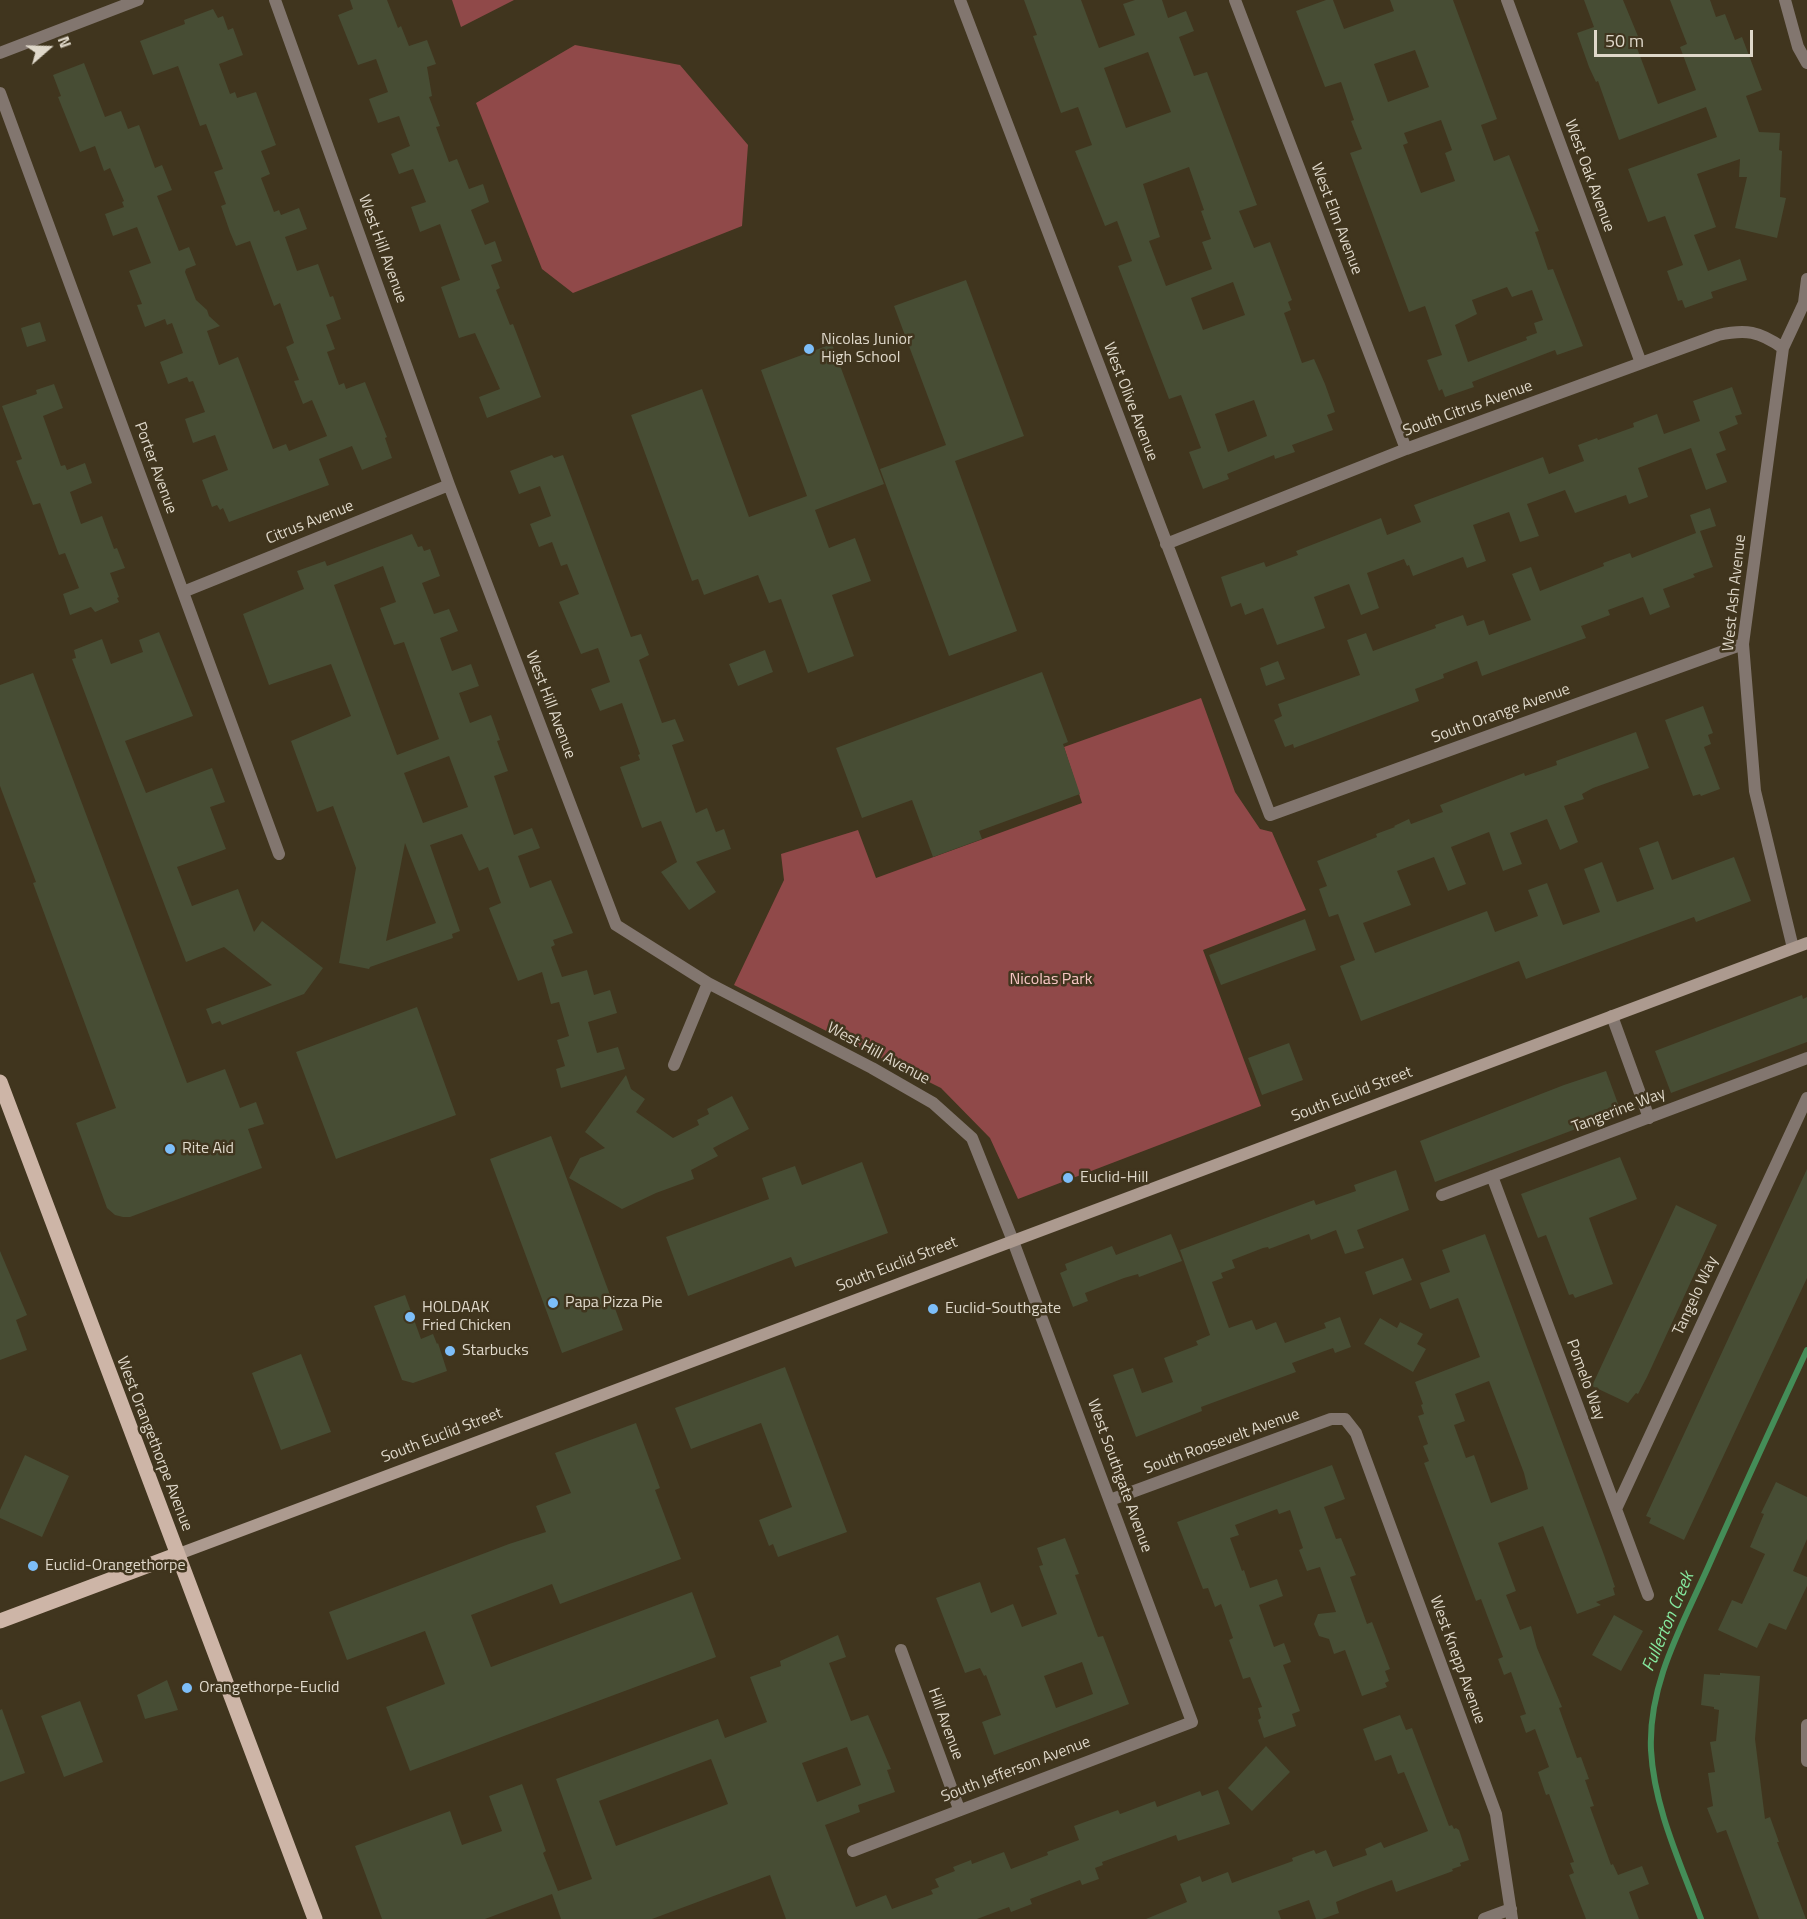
<!DOCTYPE html>
<html>
<head>
<meta charset="utf-8">
<style>
	body { margin:0 }
	#map { position:relative; width:1807px; height:1919px; overflow:hidden; background:#40351e; font-family:"Titillium Web",sans-serif }
	canvas { display:block }
	.north { position:absolute; left:18px; top:18px; width:60px; height:60px; -webkit-text-stroke:4px #40351e; paint-order:stroke; rotate:70deg; font-size:16px; font-weight:700; line-height:24px; text-align:center; color:#dfd8ca }
	.north::after { content:''; display:block; margin:auto; width:21px; height:27px; background:#dfd8ca; clip-path:polygon(50% 0,100% 100%,50% 72%,0 100%) }
	.scale { position:absolute; left:1594px; top:30px; width:159px; height:27px; box-sizing:border-box; border:3px solid #dfd8ca; border-top:0; padding-left:8px; font-size:18px; line-height:21px; white-space:nowrap; color:#dfd8ca; -webkit-text-stroke:4px #40351e; paint-order:stroke }
</style>
</head>
<body>
<div id="map">
<canvas width="1807" height="1919"></canvas>
<div class="north">N</div>
<div class="scale">50 m</div>
</div>
<script>
const c = document.querySelector('canvas').getContext('2d');
c.lineJoin = 'round';
function fillPath(path, color) {
  c.fillStyle = color;
  c.fill(path, 'evenodd');
}
function stroke(path, color, width, dash) {
  c.strokeStyle = color;
  c.lineWidth = width;
  c.lineCap = dash ? 'butt' : 'round';
  c.setLineDash(dash || []);
  c.stroke(path);
}
function drawText(font, color, halo, rows, align = 'center') {
  c.font = font + ' "Titillium Web",sans-serif';
  c.lineWidth = 5;
  c.setLineDash([]);
  c.textBaseline = 'middle';
  c.strokeStyle = halo;
  c.fillStyle = color;
  for (const [text, x, y, turn = 0] of rows) {
    c.save();
    c.translate(x, y);
    c.rotate((+turn || 0) * Math.PI / 180);
    c.textAlign = isNaN(turn) ? turn : align;
    if (halo) c.strokeText(text, 0, 0);
    c.fillText(text, 0, 0);
    c.restore();
  }
}
fillPath(new Path2D(`
	M452,0H514L461,27Z
	M575,45L680,65L748,145L742,226L573,293L542,269L476,103Z
	M1201,698L1235,792L1260,829L1272,832L1306,910L1203,950L1261,1106L1018,1199L990,1138L941,1088L734,985L784,880L781,854L858,830L876,878L1082,803L1064,747Z`), '#904949');
stroke(new Path2D(`
	M1701,1919C1681,1864 1654,1808 1651,1750C1648,1683 1683,1624 1709,1565C1741,1493 1774,1421 1807,1350`), '#448d58', 6);
fillPath(new Path2D(`
	M350,0H387L398,28L401,26L409,46L427,40L436,64L427,67L432,96L429,97L440,126L436,127L449,162L457,159L469,189L483,184L489,202L471,210L485,245L495,241L502,261L491,265L500,288L496,290L510,325L513,324L541,397L487,418L479,397L500,389L475,333L459,338L441,287L460,280L440,224L420,232L411,207L426,202L413,169L399,174L391,154L410,146L399,116L378,123L369,99L388,92L376,59L358,65L338,15L353,9Z
	M1024,0H1081L1099,48L1135,35L1123,4L1135,0H1162L1168,18L1186,11L1194,31L1179,37L1194,76L1207,72L1257,205L1239,211L1254,248L1270,242L1292,300L1288,302L1291,310L1284,313L1302,363L1314,359L1325,384L1335,412L1327,415L1333,430L1292,445L1295,452L1275,459L1274,455L1227,474L1229,479L1203,489L1189,452L1201,448L1181,395L1169,399L1118,266L1132,261L1117,221L1105,226L1075,151L1092,145L1078,107L1061,113L1033,36L1037,35ZM1148,52L1171,112L1126,128L1104,68ZM1189,167L1204,210L1201,211L1211,239L1202,242L1212,269L1166,286L1149,241L1160,237L1143,184ZM1233,282L1245,315L1203,330L1191,298ZM1254,400L1267,436L1228,452L1215,414Z
	M1326,0H1333L1344,29L1394,11L1390,0H1453L1497,119L1481,125L1494,161L1509,155L1539,231L1535,232L1548,270L1553,269L1583,346L1557,355L1555,350L1472,382L1474,387L1445,397L1442,389L1439,391L1427,360L1442,355L1425,306L1409,312L1350,153L1362,149L1351,121L1354,120L1341,82L1325,87L1296,11ZM1415,50L1429,87L1388,102L1374,64ZM1441,120L1452,150L1445,153L1455,181L1421,193L1403,145L1408,143L1404,133ZM1507,287L1512,297L1532,290L1543,320L1534,323L1537,333L1526,337L1527,340L1468,362L1455,325L1477,314L1472,300Z
	M1584,0H1623L1642,46L1637,48L1658,104L1696,90L1680,47L1687,44L1670,0H1710L1716,17L1725,14L1735,40L1742,37L1762,90L1746,96L1759,132L1780,133L1779,150L1782,151L1780,197L1786,198L1777,238L1735,228L1747,177H1739L1740,159L1697,174L1716,227L1694,235L1708,271L1740,259L1747,280L1711,292L1713,298L1685,308L1682,300L1678,301L1667,271L1683,265L1665,216L1648,222L1628,169L1717,137L1706,107L1619,140L1598,81L1596,82L1589,67L1577,33L1594,27Z
	M213,9L218,18L223,16L228,30L233,28L243,55L219,64L230,94L235,92L237,98L256,92L276,145L261,151L270,174L261,178L274,212L279,210L281,215L299,208L307,229L285,237L297,271L318,264L330,297L333,296L341,319L326,325L335,349L327,352L339,385L344,383L346,389L365,382L387,437L385,438L392,458L362,470L352,446L319,459L329,485L229,522L223,508L220,510L217,505L212,507L202,480L228,470L215,435L193,443L185,419L205,412L193,381L189,382L187,377L168,384L160,362L183,353L172,323L167,325L165,319L145,327L137,305L142,304L129,271L151,263L137,227L113,236L105,214L124,207L122,202L124,201L110,168L104,171L95,146L80,152L58,97L61,96L53,75L84,63L105,117L121,111L128,129L139,125L155,168L162,165L172,190L157,196L179,251L189,247L196,265L186,269L185,272L196,300L207,310L209,316L220,326L207,331L219,365L238,357L273,449L286,444L289,451L327,436L312,400L303,404L294,381L299,380L286,347L294,343L280,303L274,306L250,241L236,246L230,232L221,206L226,204L214,172L223,169L206,124L200,126L178,66L153,75L140,41L185,24L184,20Z
	M966,280L1024,436L955,461L1017,631L949,656L880,469L946,445L894,306Z
	M40,322L46,341L27,347L21,328Z
	M832,344L884,484L815,510L829,548L855,538L871,581L832,595L854,656L808,673L781,599L769,603L758,575L704,595L698,579L692,581L631,415L702,389L749,517L807,496L761,370Z
	M54,384L63,408L43,416L61,466L65,465L67,470L85,463L92,483L70,492L81,524L102,516L114,549L117,548L125,568L110,573L119,597L117,598L119,602L95,612L91,607L70,615L63,594L79,588L65,553L59,555L40,503L33,505L16,461L22,459L2,406L37,394L36,390Z
	M1732,387L1742,414L1735,416L1738,424L1719,432L1726,450L1716,454L1727,482L1706,490L1691,448L1638,468L1648,497L1629,504L1626,495L1575,513L1565,490L1527,504L1539,536L1520,542L1509,512L1473,525L1486,561L1467,568L1463,557L1413,576L1409,565L1407,566L1404,559L1367,573L1379,608L1361,615L1349,584L1314,597L1325,628L1277,645L1263,608L1245,615L1241,603L1231,607L1221,577L1264,562L1266,567L1298,555L1296,551L1381,518L1387,535L1421,522L1414,505L1543,457L1549,474L1584,461L1578,445L1597,438L1598,440L1634,427L1633,423L1657,414L1664,434L1700,421L1693,401Z
	M552,455L554,458L563,455L631,637L641,634L649,655L639,660L662,723L675,719L684,741L672,745L696,813L707,808L716,832L724,829L731,849L696,862L716,892L689,910L661,872L677,862L661,821L642,828L620,767L640,760L638,755L640,754L622,703L600,711L591,689L610,682L598,648L581,654L559,602L579,594L567,564L561,566L552,542L539,547L530,524L551,516L540,486L519,494L510,471Z
	M1710,508L1716,526L1700,531L1713,567L1693,574L1695,577L1663,589L1670,607L1650,615L1643,597L1608,610L1610,615L1581,626L1586,638L1482,676L1477,661L1443,674L1444,678L1415,689L1419,701L1294,748L1293,744L1285,747L1274,720L1282,716L1278,704L1360,675L1347,640L1366,633L1373,651L1436,628L1435,625L1463,615L1467,626L1484,620L1489,635L1531,620L1512,574L1531,567L1540,591L1604,566L1603,563L1630,553L1632,558L1696,533L1690,515Z
	M412,534L418,547L422,546L424,551L430,549L440,576L422,583L434,614L449,609L458,631L440,638L452,671L471,664L479,686L459,693L470,723L491,715L500,740L497,741L508,771L494,776L514,835L532,828L540,848L518,856L530,888L551,880L573,933L553,940L555,945L551,947L562,977L587,970L594,995L610,990L617,1013L588,1022L597,1053L618,1047L625,1069L561,1088L556,1069L565,1066L557,1040L569,1036L559,1002L551,1004L542,972L518,981L489,908L501,903L488,867L479,871L462,834L430,845L460,931L452,934L453,938L370,967L369,969L339,963L356,868L333,806L317,812L291,741L351,716L331,664L269,685L243,614L304,589L297,571L325,561L327,566ZM383,566L396,602L380,608L394,645L404,642L439,739L397,755L334,585ZM449,756L468,807L423,823L404,773ZM405,843L436,923L386,941Z
	M159,632L193,716L125,741L146,793L212,768L225,802L210,807L226,849L177,867L192,906L238,889L254,932L262,921L323,968L304,994L222,1025L220,1021L212,1024L206,1009L272,985L224,947L186,962L72,659L76,658L74,650L102,639L111,664L143,652L139,640Z
	M765,650L773,672L738,686L729,664Z
	M1278,661L1285,679L1266,686L1260,668Z
	M1042,672L1068,742L1063,744L1080,794L979,831L982,839L933,857L912,800L862,818L836,748Z
	M33,673L187,1083L225,1069L240,1108L256,1102L264,1124L248,1129L262,1168L130,1217H123L115,1215L107,1208L76,1123L116,1108L33,883L36,882L0,786V685Z
	M1703,706L1713,733L1708,735L1711,744L1704,747L1720,789L1701,796L1700,794L1693,796L1665,720Z
	M1636,732L1649,768L1593,788L1582,794L1584,799L1564,806L1578,842L1560,850L1547,819L1510,833L1522,864L1503,871L1489,832L1451,847L1466,884L1448,891L1434,857L1397,871L1411,905L1363,923L1375,953L1487,911L1495,932L1538,916L1528,890L1547,883L1563,925L1600,912L1584,869L1602,862L1617,902L1654,889L1639,848L1658,841L1672,880L1734,857L1751,901L1696,922L1694,917L1526,979L1519,961L1361,1021L1340,966L1355,960L1338,914L1329,917L1319,889L1327,886L1317,861L1377,837L1376,834L1395,827L1394,826L1409,819L1411,824L1443,812L1440,805L1524,773L1525,776L1557,765L1556,761Z
	M1305,919L1316,950L1221,985L1209,955Z
	M1802,995L1803,999L1807,997V1042L1671,1093L1655,1051Z
	M417,1007L456,1115L336,1159L296,1052Z
	M1289,1043L1303,1080L1262,1095L1248,1058Z
	M1606,1071L1621,1112L1435,1182L1420,1141L1564,1085Z
	M626,1075L631,1089L645,1099L636,1112L673,1138L699,1125L697,1120L709,1114L707,1109L732,1096L749,1129L713,1148L718,1156L691,1170L694,1179L656,1193L622,1209L569,1178L580,1158L605,1148L585,1132Z
	M551,1136L623,1330L562,1353L490,1159Z
	M1620,1157L1637,1199L1589,1218L1613,1284L1575,1298L1573,1294L1569,1295L1546,1235L1538,1238L1521,1194Z
	M862,1162L888,1233L795,1267L791,1257L688,1296L666,1237L769,1199L762,1178L795,1166L802,1185Z
	M1807,1169V1278L1684,1540L1649,1523L1651,1518L1646,1516Z
	M1396,1170L1409,1210L1357,1230L1364,1248L1345,1254L1336,1230L1311,1240L1309,1234L1269,1249L1268,1247L1263,1248L1232,1260L1235,1268L1221,1273L1223,1278L1212,1282L1229,1328L1252,1320L1256,1330L1276,1322L1285,1343L1326,1328L1324,1323L1340,1317L1351,1347L1335,1353L1333,1348L1292,1363L1296,1372L1201,1407L1202,1411L1136,1437L1113,1375L1133,1368L1142,1393L1173,1382L1164,1358L1198,1345L1196,1341L1210,1335L1180,1250L1314,1200L1316,1205L1356,1191L1354,1185Z
	M1676,1205L1717,1225L1647,1377L1638,1394L1636,1393L1628,1403L1592,1386Z
	M1171,1234L1182,1261L1139,1277L1138,1274L1124,1278L1085,1293L1088,1301L1073,1307L1060,1273L1067,1270L1065,1264L1112,1246L1116,1255Z
	M1485,1234L1604,1555L1615,1587L1613,1588L1615,1595L1596,1602L1601,1605L1577,1614L1543,1526L1498,1543L1516,1591L1506,1595L1520,1630L1531,1626L1537,1648L1562,1707L1559,1708L1577,1758L1581,1757L1589,1779L1585,1780L1594,1806L1590,1807L1611,1865L1613,1864L1618,1875L1642,1866L1649,1884L1629,1892L1639,1919H1586L1569,1875L1574,1873L1570,1863L1574,1862L1549,1794L1546,1795L1538,1772L1549,1767L1535,1729L1526,1733L1520,1716L1526,1714L1511,1672L1504,1675L1498,1659L1503,1657L1487,1615L1481,1599L1476,1601L1424,1463L1429,1461L1423,1446L1428,1444L1418,1416L1424,1414L1421,1405L1423,1404L1415,1382L1480,1357L1458,1298L1430,1309L1420,1283L1450,1272L1442,1250ZM1489,1381L1524,1473L1528,1489L1491,1503L1474,1455L1466,1458L1454,1425L1465,1421L1455,1394Z
	M0,1251L27,1315L16,1320L27,1350L0,1360Z
	M1403,1258L1412,1280L1373,1295L1365,1272Z
	M405,1295L421,1339L433,1334L437,1344L438,1343L447,1371L413,1383L402,1380L374,1306Z
	M1380,1318L1397,1328L1400,1322L1423,1334L1417,1344L1426,1349L1413,1372L1364,1344Z
	M301,1354L331,1432L281,1450L252,1373Z
	M785,1367L847,1532L778,1557L773,1544L769,1546L759,1520L792,1507L761,1423L691,1449L675,1408Z
	M636,1423L660,1488L655,1490L681,1559L560,1604L552,1584L471,1615L491,1667L692,1592L716,1657L410,1771L386,1707L445,1684L425,1631L347,1660L329,1612L509,1544L546,1532L536,1506L571,1493L555,1453Z
	M25,1455L69,1476L42,1537L0,1518V1510Z
	M1332,1465L1345,1499L1324,1507L1336,1539L1341,1538L1356,1575L1350,1577L1367,1624L1372,1622L1390,1669L1385,1671L1389,1681L1385,1683L1387,1687L1362,1696L1345,1650L1334,1654L1329,1639L1319,1636L1314,1624L1318,1614L1336,1612L1320,1567L1307,1571L1299,1550L1303,1548L1290,1510L1279,1514L1277,1509L1235,1525L1239,1535L1230,1538L1242,1571L1244,1570L1250,1588L1277,1579L1283,1596L1259,1605L1274,1647L1284,1643L1291,1662L1283,1665L1300,1711L1292,1714L1296,1726L1264,1738L1258,1720L1261,1718L1258,1708L1262,1707L1250,1677L1243,1679L1229,1640L1233,1638L1221,1604L1215,1607L1208,1588L1203,1589L1177,1522Z
	M1776,1482L1807,1497V1539L1793,1571L1807,1577V1586L1786,1630L1769,1623L1757,1648L1718,1630L1732,1600L1742,1604L1765,1554L1750,1547L1764,1514L1761,1513Z
	M1065,1538L1079,1574L1075,1575L1098,1637L1103,1636L1129,1704L994,1755L982,1722L1001,1715L986,1675L984,1676L980,1668L965,1673L936,1598L980,1582L991,1613L1013,1604L1022,1627L1057,1614L1039,1566L1043,1565L1037,1548ZM1082,1662L1093,1694L1056,1708L1044,1676Z
	M1614,1615L1643,1631L1621,1671L1592,1655Z
	M838,1635L846,1657L829,1663L851,1721L868,1715L891,1769L887,1770L895,1792L858,1805L860,1812L825,1825L856,1907L886,1895L892,1909L933,1894L931,1890L939,1887L935,1879L955,1871L953,1867L971,1860L972,1864L1004,1852L1011,1869L1048,1855L1047,1852L1079,1840L1074,1826L1118,1810L1120,1814L1155,1801L1157,1807L1200,1791L1202,1796L1218,1790L1230,1824L1178,1841L1176,1835L1102,1862L1103,1865L1095,1868L1099,1879L1082,1885L1080,1880L1030,1899L1032,1904L1011,1912L1009,1907L977,1919H786L770,1875L652,1919H561L552,1894L485,1919H382L355,1846L450,1811L462,1845L502,1831L489,1796L522,1784L546,1851L543,1853L558,1891L592,1879L556,1779L718,1719L725,1738L767,1722L750,1677L781,1666L780,1661ZM847,1747L861,1785L817,1802L802,1763ZM711,1759L728,1804L616,1846L599,1801Z
	M1720,1673L1760,1676L1755,1739L1765,1819L1770,1817L1779,1842H1777L1806,1919H1759L1726,1830L1717,1833L1707,1808L1713,1806L1708,1773L1715,1772L1710,1742L1716,1741L1719,1710L1714,1709V1707L1701,1705L1704,1674L1720,1675Z
	M167,1680L178,1710L145,1719L137,1695Z
	M80,1701L103,1762L64,1777L41,1716Z
	M2,1709L25,1773L0,1782V1710Z
	M1400,1715L1406,1730L1412,1728L1449,1826L1452,1825L1454,1829L1456,1828L1459,1830L1469,1860L1460,1863L1461,1866L1452,1869L1453,1871L1396,1892L1392,1880L1360,1892L1336,1902L1339,1913L1322,1919H1316L1309,1900L1278,1911L1281,1919H1146L1187,1902L1180,1884L1200,1876L1202,1882L1228,1872L1232,1883L1293,1861L1292,1858L1314,1850L1316,1854L1326,1850L1333,1867L1367,1855L1365,1849L1381,1842L1384,1848L1428,1831L1404,1772L1398,1774L1391,1755L1375,1761L1363,1729Z
	M1266,1746L1290,1772L1252,1811L1228,1788Z`), '#474d34');
stroke(new Path2D(`
	M275,0L449,485L616,925L708,983L872,1068L933,1103L972,1138L1013,1241L1192,1722L853,1851
	M960,0L1270,815L1743,644
	M1235,0L1406,449
	M1507,0L1641,363
	M1785,0L1798,47L1807,63
	M0,53L138,0
	M0,93L279,854
	M1166,544L1406,449L1718,335C1746,329 1759,331 1783,348
	M183,592L449,485
	M1793,948L1755,791L1743,644L1783,348L1804,303L1807,279
	M1612,1016L1649,1118
	M674,1065L708,983
	M1492,1176L1648,1595
	M1442,1195L1807,1058
	M1110,1500L1331,1419H1345L1356,1433L1496,1814L1512,1919
	M1616,1509L1807,1098
	M901,1650L959,1809
	M1807,1725V1761
	M1484,1919L1511,1909`), '#82766f', 12);
stroke(new Path2D(`
	M176,1555L1807,943`), '#ac9a8f', 12);
stroke(new Path2D(`
	M0,1082L315,1919
	M0,1621L176,1555`), '#cdb5a7', 15);
for (const [x, y, r, color] of [
	[809,349,6,"#7dbef9"],
	[170,1149,6,"#7dbef9"],
	[1068,1178,6,"#7dbef9"],
	[553,1303,6,"#7dbef9"],
	[933,1309,6,"#7dbef9"],
	[410,1317,6,"#7dbef9"],
	[450,1351,6,"#7dbef9"],
	[33,1566,6,"#7dbef9"],
	[187,1688,6,"#7dbef9"]
]) {
  const dot = new Path2D();
  dot.arc(x, y, r, 0, 2 * Math.PI);
  c.fillStyle = color;
  c.fill(dot);
  stroke(dot, '#40351e', 2);
}
drawText('16px', '#dfd8ca', '#40351e', [
	["West Oak Avenue",1589,176,70],
	["West Elm Avenue",1336,219,69],
	["West Hill Avenue",382,249,70],
	["West Olive Avenue",1130,402,69],
	["South Citrus Avenue",1468,409,-20],
	["Porter Avenue",155,468,70],
	["Citrus Avenue",310,523,-22],
	["West Ash Avenue",1735,593,-84],
	["West Hill Avenue",550,705,69],
	["South Orange Avenue",1501,714,-20],
	["West Hill Avenue",878,1054,28],
	["South Euclid Street",1352,1095,-21],
	["Tangerine Way",1619,1111,-21],
	["South Euclid Street",897,1265,-21],
	["Tangelo Way",1696,1296,-65],
	["Pomelo Way",1585,1380,70],
	["South Euclid Street",442,1436,-21],
	["South Roosevelt Avenue",1222,1442,-20],
	["West Orangethorpe Avenue",154,1444,69],
	["West Southgate Avenue",1119,1476,70],
	["West Knepp Avenue",1457,1660,70],
	["Hill Avenue",945,1724,70],
	["South Jefferson Avenue",1016,1770,-21]
]);
drawText('16px', '#dfd8ca', '#40351e', [
	["Nicolas Junior",821,340],
	["High School",821,358],
	["Rite Aid",182,1149],
	["Euclid-Hill",1080,1178],
	["Papa Pizza Pie",565,1303],
	["HOLDAAK",422,1308],
	["Fried Chicken",422,1326],
	["Euclid-Southgate",945,1309],
	["Starbucks",462,1351],
	["Euclid-Orangethorpe",45,1566],
	["Orangethorpe-Euclid",199,1688]
], 'left');
drawText('16px', '#f7c6c4', '#40351e', [
	["Nicolas Park",1051,980]
]);
drawText('italic 18px', '#85e89e', '#40351e', [
	["Fullerton Creek",1669,1622,-67]
]);
</script>
</body>
</html>
